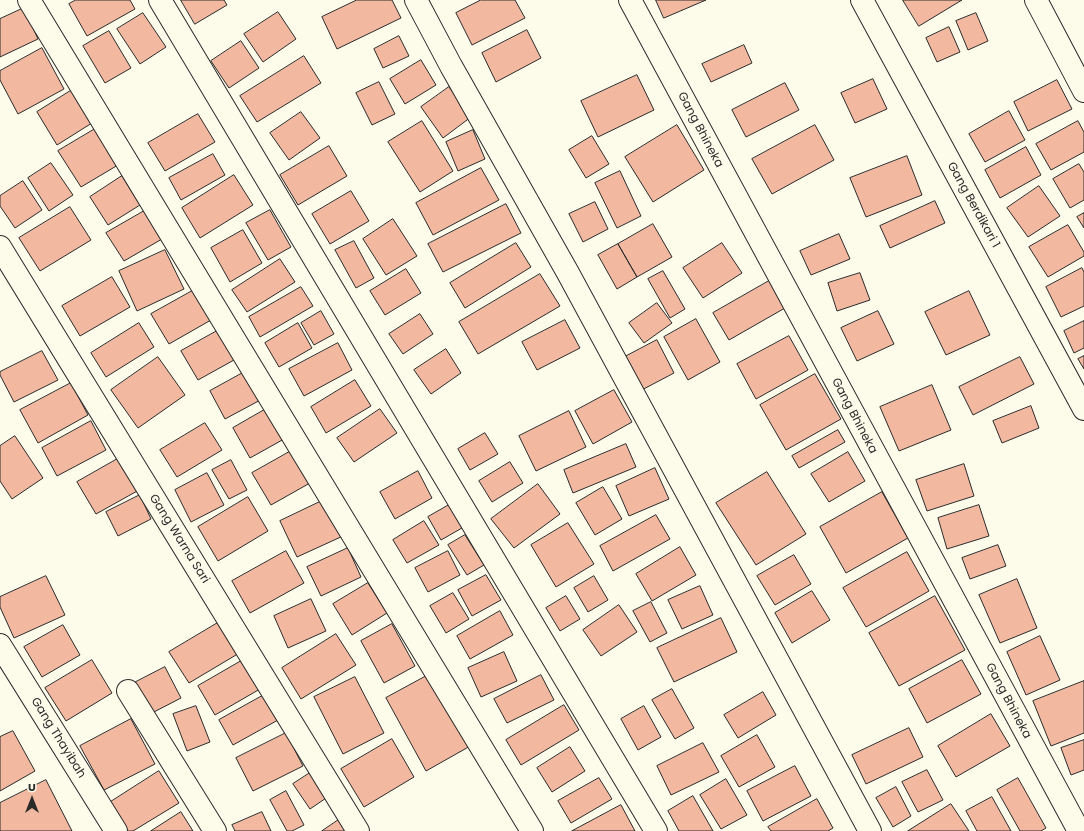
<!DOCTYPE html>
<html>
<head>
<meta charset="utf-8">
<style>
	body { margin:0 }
	#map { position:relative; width:1084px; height:831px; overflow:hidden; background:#fdfbea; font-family:Poppins,sans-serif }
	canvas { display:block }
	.north { position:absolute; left:12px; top:779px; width:40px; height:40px; -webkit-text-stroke:3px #fdfbea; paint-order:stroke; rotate:0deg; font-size:11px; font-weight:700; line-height:16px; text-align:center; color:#2b2b2b }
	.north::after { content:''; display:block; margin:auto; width:14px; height:18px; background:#2b2b2b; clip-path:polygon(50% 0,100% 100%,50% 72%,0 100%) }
</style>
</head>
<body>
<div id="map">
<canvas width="1084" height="831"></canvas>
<div class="north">U</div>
</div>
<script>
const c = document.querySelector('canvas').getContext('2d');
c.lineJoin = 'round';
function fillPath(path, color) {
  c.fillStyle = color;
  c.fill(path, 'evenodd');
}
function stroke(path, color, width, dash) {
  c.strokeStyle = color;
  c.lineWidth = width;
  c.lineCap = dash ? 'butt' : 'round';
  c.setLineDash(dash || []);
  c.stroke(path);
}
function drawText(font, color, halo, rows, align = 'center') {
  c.font = font + ' Poppins,sans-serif';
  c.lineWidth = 3;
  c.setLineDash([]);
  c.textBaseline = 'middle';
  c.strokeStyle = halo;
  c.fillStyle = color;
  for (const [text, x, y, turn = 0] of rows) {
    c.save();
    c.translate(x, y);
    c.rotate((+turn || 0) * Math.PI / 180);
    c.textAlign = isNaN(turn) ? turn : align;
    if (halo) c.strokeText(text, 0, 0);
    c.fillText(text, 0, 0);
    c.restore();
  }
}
const building = new Path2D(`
	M76,0H130L135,9L87,36L69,4Z
	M181,0H224L227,5L195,24Z
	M357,0H392L401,18L337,49L322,17Z
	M481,0H515L525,18L472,45L456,13Z
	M656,0H706L664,18Z
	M903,0H962L919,26Z
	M24,8L38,39L0,57V19Z
	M278,12L296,39L263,62L244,34Z
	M143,13L166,47L140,64L117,29Z
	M976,13L988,41L968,50L956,21Z
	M949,27L960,52L937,62L926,38Z
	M527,30L541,58L496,82L482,53Z
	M109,31L131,68L105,83L83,46Z
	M399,36L409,56L383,68L374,49Z
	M241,41L259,68L229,88L211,61Z
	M744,45L752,63L711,82L702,64Z
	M42,48L64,89L18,114L0,80V71Z
	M304,56L321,83L257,122L240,96Z
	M421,60L436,85L405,104L390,79Z
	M637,75L654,110L598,137L581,101Z
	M873,79L887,109L855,123L841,93Z
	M1057,80L1072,109L1028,131L1014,102Z
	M379,82L395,114L372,125L356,93Z
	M785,83L799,110L746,137L732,110Z
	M449,87L471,117L443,138L421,107Z
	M72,90L92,123L57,145L37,112Z
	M1009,111L1025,140L985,162L969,134Z
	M301,112L320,138L289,160L270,133Z
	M198,114L215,142L165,171L148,143Z
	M422,121L453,171L420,192L388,142Z
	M1078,121L1084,132V152L1051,170L1036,144Z
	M677,125L704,170L653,202L625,157Z
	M815,125L834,160L772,194L752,159Z
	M95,129L118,165L81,187L58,151Z
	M473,130L485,159L458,171L446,142Z
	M592,136L609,164L586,178L569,150Z
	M329,146L347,176L298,205L280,175Z
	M1026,147L1041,175L1000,198L985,170Z
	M213,154L225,175L181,200L169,178Z
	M907,156L922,195L866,217L850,178Z
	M51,163L73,195L49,211L28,178Z
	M1079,164L1084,172V200L1070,208L1053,179Z
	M481,168L499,200L433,235L416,203Z
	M620,171L641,216L617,228L595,183Z
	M234,175L253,205L200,238L182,208Z
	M122,176L140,205L108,225L90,197Z
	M23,181L42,210L15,228L0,206V196Z
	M1039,186L1060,216L1028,237L1007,208Z
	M351,191L369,221L330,244L312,214Z
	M935,201L945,223L890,248L880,226Z
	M595,202L608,229L583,242L569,214Z
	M506,204L521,233L443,272L428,244Z
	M70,207L91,240L40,271L19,238Z
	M146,210L162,239L124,261L106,233Z
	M270,210L291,247L268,260L246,223Z
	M1084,213V228L1077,217Z
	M393,219L417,256L386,275L363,239Z
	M653,224L672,257L637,277L618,244Z
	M1068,225L1084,252V256L1048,277L1029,247Z
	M243,230L262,263L230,282L211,248Z
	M839,234L850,259L811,275L800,251Z
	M354,241L374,278L356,288L335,250Z
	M516,243L531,267L465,308L450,283Z
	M722,243L742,273L703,298L683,268Z
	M618,244L637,277L617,289L598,255Z
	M165,250L184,289L137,311L119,271Z
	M280,259L295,282L247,312L232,290Z
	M1082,268L1084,272V306L1061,317L1046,287Z
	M406,269L421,293L385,315L370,291Z
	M663,271L685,309L670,318L648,279Z
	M860,273L870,300L837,311L828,283Z
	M540,274L560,306L478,354L459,322Z
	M112,277L130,307L80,336L62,306Z
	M769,281L785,308L729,340L713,313Z
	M301,287L313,306L260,337L249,317Z
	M194,290L211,320L169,344L151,314Z
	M969,291L990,335L946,355L925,312Z
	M657,303L672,323L644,343L629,323Z
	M321,311L334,334L314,345L301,323Z
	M878,311L894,344L857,361L841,328Z
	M420,314L433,334L403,354L389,334Z
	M696,319L720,362L688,380L664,337Z
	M565,320L580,348L537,370L522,342Z
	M1084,321V348L1074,353L1064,331Z
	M139,323L154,347L106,377L91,353Z
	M298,323L312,348L279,367L265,343Z
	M217,331L234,360L198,380L181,351Z
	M789,336L808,370L756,399L737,364Z
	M657,340L674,373L636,393L619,360Z
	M338,343L352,370L304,396L289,369Z
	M446,349L461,373L431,394L414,370Z
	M42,351L58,380L14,402L0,375V372Z
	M1084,356V369L1078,359Z
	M158,357L185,395L138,428L111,390Z
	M1020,357L1034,384L973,415L959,387Z
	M250,369L266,397L225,419L210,391Z
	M815,374L841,419L786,450L760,405Z
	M355,380L371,406L326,433L311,407Z
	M71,383L88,415L38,443L20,410Z
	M932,385L951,430L899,451L880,407Z
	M614,390L632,422L593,444L575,411Z
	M1031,406L1039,428L1002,443L993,421Z
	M266,409L284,439L250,458L233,428Z
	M380,409L397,433L354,462L337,438Z
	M569,411L586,447L536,471L519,436Z
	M91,421L106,450L57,476L42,448Z
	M205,423L222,450L177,477L160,450Z
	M838,430L845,442L799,468L792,456Z
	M485,433L498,454L470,470L458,449Z
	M15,436L43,478L12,499L0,481V446Z
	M626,444L636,467L573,493L564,470Z
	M291,451L310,483L271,505L252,473Z
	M848,452L865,481L829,502L811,474Z
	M121,457L139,490L96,514L77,482Z
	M231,460L247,490L229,499L212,470Z
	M510,462L523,483L492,502L479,481Z
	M964,464L974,496L927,511L916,480Z
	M655,468L669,499L629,516L616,486Z
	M418,471L432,498L395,519L380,492Z
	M767,472L806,534L756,565L716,503Z
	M207,473L224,505L191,522L175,490Z
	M538,484L560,514L514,548L491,519Z
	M603,487L622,519L595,535L576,503Z
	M882,492L908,538L846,573L820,527Z
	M140,495L151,519L118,536L106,512Z
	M248,497L268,531L218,561L198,527Z
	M326,499L343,536L297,557L280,521Z
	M449,505L462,528L441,540L428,517Z
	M979,505L989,536L947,549L938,518Z
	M656,515L670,539L613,571L600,546Z
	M424,521L439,545L407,563L393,540Z
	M568,523L594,564L556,587L531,545Z
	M465,535L484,565L467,575L448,545Z
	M998,545L1006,566L970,579L962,558Z
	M680,547L696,575L652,601L636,574Z
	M348,548L361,577L321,596L307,567Z
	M286,551L304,583L250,613L232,581Z
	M448,551L460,575L428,592L415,568Z
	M907,552L929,591L866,627L843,588Z
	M794,555L811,584L775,605L757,576Z
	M486,575L501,600L472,616L458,590Z
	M46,576L65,615L14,638L0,607V597Z
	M594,576L608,600L588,612L574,588Z
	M1017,579L1037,628L1000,643L979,595Z
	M368,583L387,613L352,635L333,604Z
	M700,586L713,615L682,629L668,600Z
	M812,591L830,620L792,643L775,613Z
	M453,593L469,619L446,633L430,606Z
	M566,596L580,619L560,631L546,608Z
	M935,596L965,650L899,686L869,633Z
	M311,599L326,631L288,648L274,616Z
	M651,602L667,633L650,642L633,611Z
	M619,605L637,632L601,656L583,630Z
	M500,611L513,635L470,659L457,636Z
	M721,618L737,652L674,682L657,648Z
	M221,621L241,652L189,683L169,652Z
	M392,624L415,666L384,683L361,641Z
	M63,625L80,655L42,677L24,647Z
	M336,634L356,665L301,699L282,668Z
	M1040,636L1060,680L1026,695L1007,652Z
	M504,652L517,681L481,697L468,668Z
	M92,660L112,693L66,721L45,688Z
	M243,660L260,689L215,715L198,686Z
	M962,660L981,694L927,723L909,689Z
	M165,667L181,698L150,714L134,683Z
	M432,673L472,745L426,771L386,698Z
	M541,675L554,700L507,723L494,699Z
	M355,677L384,733L343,754L314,697Z
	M1084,681V733L1051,746L1033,701Z
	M672,689L694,728L675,739L652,700Z
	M763,692L776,715L738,738L724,715Z
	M264,695L278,720L233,745L219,720Z
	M564,705L579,730L521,765L506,740Z
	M196,706L210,742L187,751L173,714Z
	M644,706L661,737L638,750L621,719Z
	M991,714L1010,746L956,777L938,746Z
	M131,719L155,764L104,790L80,746Z
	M909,728L923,757L866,784L852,755Z
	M13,731L35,771L0,791V737Z
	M286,733L303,766L253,791L236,758Z
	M757,735L775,767L739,787L721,756Z
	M392,739L414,777L364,807L341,769Z
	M1084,740V770L1071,775L1061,748Z
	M703,743L719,772L671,795L657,766Z
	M570,747L585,771L552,792L537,768Z
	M795,766L811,796L763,821L747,791Z
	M316,769L332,794L310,809L293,784Z
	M927,770L943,800L918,812L902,782Z
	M159,771L179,803L133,831H126L109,803Z
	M599,778L612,799L571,823L558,801Z
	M1018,778L1046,828L1041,831H1020L997,790Z
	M726,779L747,815L721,829L700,795Z
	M46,780L72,831H0V803Z
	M896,787L911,816L893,827L876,798Z
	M286,791L304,825L292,831H287L270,800Z
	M693,796L713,831H679L668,811Z
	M992,797L1011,831H977L966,811Z
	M817,799L833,828L828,831H771L768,827Z
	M951,804L969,831H908Z
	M621,805L635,831H572Z
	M181,812L193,831H151Z
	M262,812L271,831H235L232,825Z
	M340,819L349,831H322Z`);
fillPath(building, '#f2b8a0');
stroke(building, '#2b2b2b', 1);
const minor = new Path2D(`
	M29,0L532,831
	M160,0L656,831
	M416,0L451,66L568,273L870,831
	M630,0L1079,831
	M862,0L1084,409
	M1036,0L1084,91
	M0,247L358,831
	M0,645L116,831
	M128,691L215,831`);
stroke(minor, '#2b2b2b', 24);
stroke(minor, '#fdfbea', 22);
drawText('12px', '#2b2b2b', '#fdfbea', [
	["Gang Bhineka",700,130,62],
	["Gang Berdikari 1",973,205,61],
	["Gang Bhineka",854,416,62],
	["Gang Warna Sari",179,539,58],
	["Gang Bhineka",1008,701,62],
	["Gang Thayibah",58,738,58]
]);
</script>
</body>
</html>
